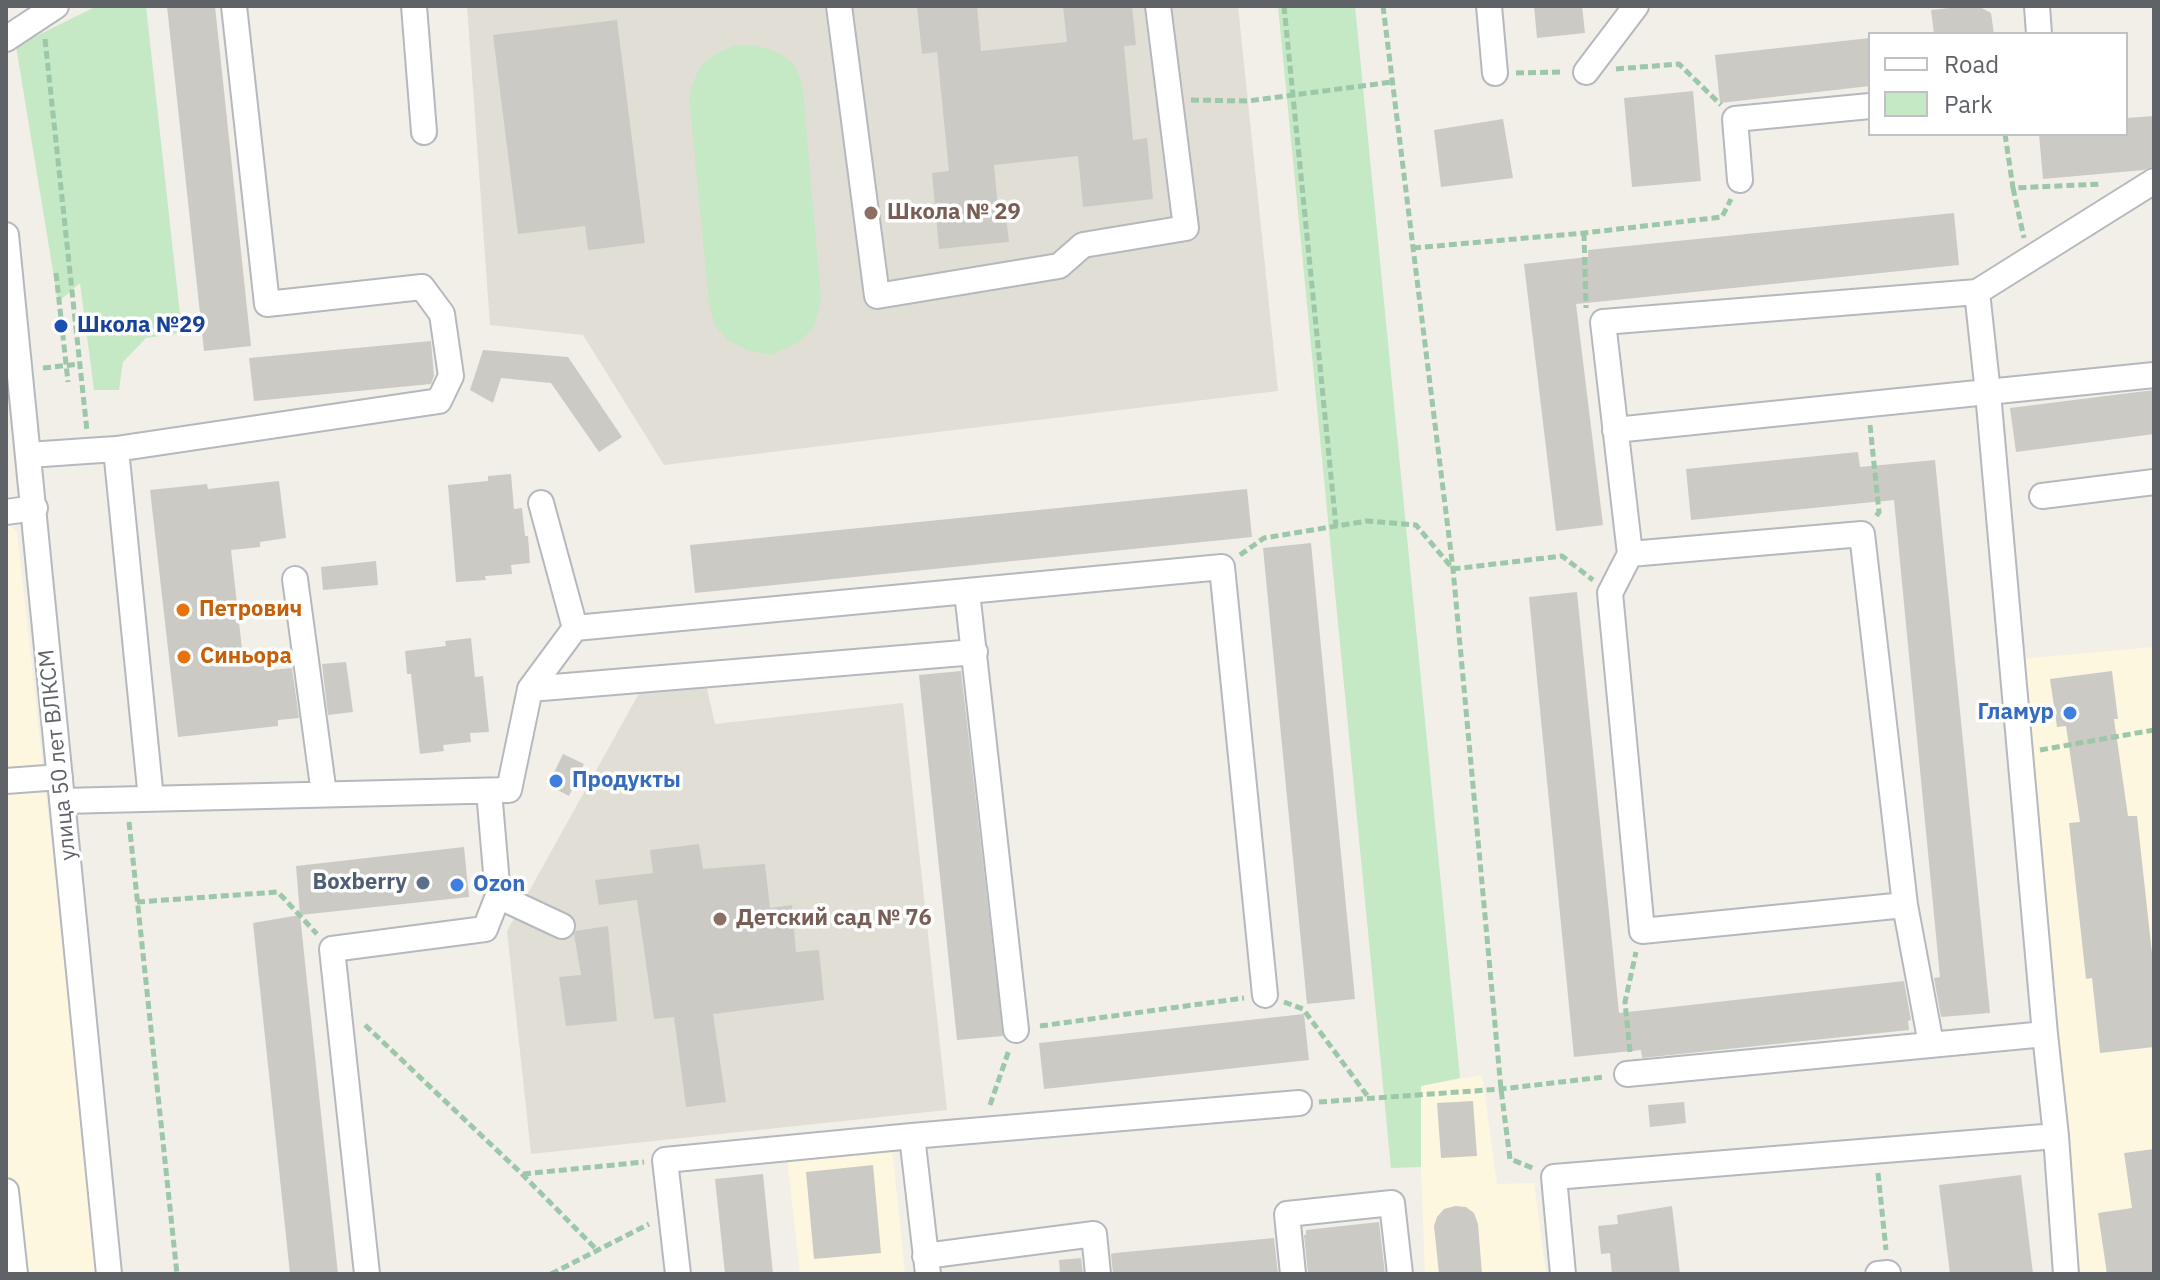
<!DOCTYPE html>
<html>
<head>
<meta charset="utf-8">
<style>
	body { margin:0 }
	#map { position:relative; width:2160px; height:1280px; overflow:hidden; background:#f1efe8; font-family:"IBM Plex Sans",sans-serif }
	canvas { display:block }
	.frame { position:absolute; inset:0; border:8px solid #5f6368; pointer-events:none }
	.legend { position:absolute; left:1868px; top:32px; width:260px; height:104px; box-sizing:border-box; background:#fff; border:2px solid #bfc1c3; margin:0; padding:10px 14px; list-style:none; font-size:24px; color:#5f6368 }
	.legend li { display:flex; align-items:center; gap:16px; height:40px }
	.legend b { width:40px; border:2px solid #bfc1c3 }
</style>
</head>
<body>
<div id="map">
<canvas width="2160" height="1280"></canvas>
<div class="frame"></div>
<ul class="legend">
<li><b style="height:10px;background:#fff"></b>Road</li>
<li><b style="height:22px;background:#c5e8c5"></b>Park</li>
</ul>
</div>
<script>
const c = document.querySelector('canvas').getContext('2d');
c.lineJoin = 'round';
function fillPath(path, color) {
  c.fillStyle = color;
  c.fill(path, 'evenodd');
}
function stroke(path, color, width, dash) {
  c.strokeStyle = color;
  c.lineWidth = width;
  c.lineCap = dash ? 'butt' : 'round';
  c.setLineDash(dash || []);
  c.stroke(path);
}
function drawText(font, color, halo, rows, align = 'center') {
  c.font = font + ' "IBM Plex Sans",sans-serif';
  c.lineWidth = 7;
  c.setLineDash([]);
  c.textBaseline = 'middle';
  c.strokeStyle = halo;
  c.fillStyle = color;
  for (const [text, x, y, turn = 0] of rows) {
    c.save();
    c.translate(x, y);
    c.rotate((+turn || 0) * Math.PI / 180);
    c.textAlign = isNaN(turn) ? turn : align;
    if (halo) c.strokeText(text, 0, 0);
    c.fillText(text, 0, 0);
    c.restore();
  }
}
fillPath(new Path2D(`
	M6,521L17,532L99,1274H6Z
	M2154,647V1274H2080L2020,659Z
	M1482,1075L1497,1184L1534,1183L1546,1274H1425L1421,1167V1086Z
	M892,1148L905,1274H800L787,1156Z`), '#fef7e0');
fillPath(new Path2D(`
	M467,6H1238L1278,391L664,465L583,335L490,325Z
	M705,680L715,724L903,703L947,1110L531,1154L507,931L643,686Z`), '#e1ded6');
fillPath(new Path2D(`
	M97,6H146L182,333L146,338L123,362L119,390H94L80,283L58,302L16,46Z
	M1278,6H1355L1460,1078L1421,1086V1167L1391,1168Z
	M736,45C758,45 786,48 797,71C800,76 801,83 803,89L821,300L814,327L798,343L770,355L747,350L729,341L716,327L709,305L689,96C699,63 704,58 736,45Z`), '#c5e8c5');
fillPath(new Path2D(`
	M167,6H215L251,346L204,351Z
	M917,6H977L981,51L1067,42L1063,6H1132L1136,45L1124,46L1133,140L1147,138L1153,199L1083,207L1078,156L994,165L998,209L1005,208L1009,242L939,249L932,173L949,171L937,52L922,54Z
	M1534,6H1582L1585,33L1537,38Z
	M1968,6H1978L1991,13L1994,34H1934L1931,10Z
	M617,20L645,243L588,250L585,226L518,234L493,35Z
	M1870,38V86L1720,103L1715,55Z
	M1693,91L1701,181L1632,187L1624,98Z
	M2154,116V166L2144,170L2043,179L2039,134H2126V118Z
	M1503,119L1513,178L1441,187L1434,130Z
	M1954,213L1959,265L1576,304L1603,525L1556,531L1524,264L1588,257V250Z
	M431,341L434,376L431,384L254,401L249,358Z
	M483,350L568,357L622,437L599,452L551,383L501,378L493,403L470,390Z
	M2154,390V434L2016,452L2010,408Z
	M1858,452L1860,467L1935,460L1990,1013L1941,1017L1934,978L1940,977L1894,500L1691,520L1686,469Z
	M511,474L514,509L522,508L525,536H528L530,563L511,565L512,574L485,576L486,580L456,582L448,485L488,481V476Z
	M279,481L286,538L260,542V547L231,550L244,667L269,664L270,670L292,668L299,718L278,720V726L178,737L150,490L207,484L208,489Z
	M1247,489L1252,537L695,593L690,545Z
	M1311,543L1355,999L1307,1004L1263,548Z
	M376,561L378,585L323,590L321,567Z
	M1577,592L1619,1013L1904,981L1911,1020L1908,1021L1909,1030L1642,1058L1641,1050L1574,1057L1529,597Z
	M471,638L475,677L483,676L489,732L470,733L471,742L443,745L444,751L420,754L411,674H407L405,651L446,646L445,641Z
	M346,662L353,712L328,715L322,664Z
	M961,671L1003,1036L957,1040L919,675Z
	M2112,671L2118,719H2114L2128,816H2137L2154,972V1047L2100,1053L2092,978L2086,979L2069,823L2080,822L2066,726L2057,727L2050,679Z
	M563,754L584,764L569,796L548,785Z
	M699,844L703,869L765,864L770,908L792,905L796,952L819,950L824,1000L713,1014L726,1102L686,1107L674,1017L654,1019L637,900L599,905L595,880L653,873L650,850Z
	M464,847L469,897L300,915L296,866Z
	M300,915L338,1274H290L253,923Z
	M608,926L617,1021L566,1026L559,977L581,975L574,934L576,931Z
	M1304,1014L1309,1060L1044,1089L1039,1043Z
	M1473,1101L1477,1156L1441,1158L1437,1103Z
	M1684,1102L1686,1123L1650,1127L1648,1105Z
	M2154,1149V1274H2107L2098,1213L2132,1208L2124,1153Z
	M873,1165L881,1253L814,1259L806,1172Z
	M763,1174L773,1274H725L715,1179Z
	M2021,1175L2033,1274H1950L1939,1185Z
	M1455,1206L1466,1207L1474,1213L1478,1224L1482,1274H1439L1434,1226L1437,1217L1444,1209Z
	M1672,1206L1680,1274H1612L1610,1253L1601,1254L1598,1226L1618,1224L1617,1215Z
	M1379,1222L1385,1274H1308L1304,1235H1306V1230Z
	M1274,1238L1278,1274H1113L1111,1254L1115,1253Z
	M1081,1258L1083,1274H1060L1059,1260Z`), '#cccac5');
const minor = new Path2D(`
	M414,6L424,132
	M839,6L877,296L1059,266L1083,245L1186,228L1158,6
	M1489,6L1495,73
	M2037,6L2039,34
	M6,39L56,6
	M1586,72L1636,6
	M1740,180L1735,119L1870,106
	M6,235L109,1274
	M1977,292L2154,181
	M1615,430L2154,375
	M116,449L151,799
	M28,455L116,449L439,401L451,376L442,314L422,287L267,304L234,6
	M2042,496L2154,482
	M541,503L575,628
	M6,512L35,508
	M1630,554L1862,534L1905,905L1642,931L1610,593L1630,554L1603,322L1977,292L1988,393L2045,1034L2056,1136L2066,1274
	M295,579L324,794
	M967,592L1016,1030
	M530,689L975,652
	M6,781L60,777
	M62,801L509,790L530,689L575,628L1222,567L1265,995
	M498,896L562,926
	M1905,905L1931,1044
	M1627,1074L2045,1034
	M912,1136L1299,1103
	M6,1191L15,1274
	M925,1256L1094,1234L1098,1274
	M367,1274L332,949L485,929L498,896L489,791
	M678,1274L665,1160L912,1136L928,1274
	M1293,1274L1287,1214L1392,1203L1400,1274
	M1563,1274L1554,1177L2056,1136
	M1878,1274L1888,1273`);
stroke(minor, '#b5b8bc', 28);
stroke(new Path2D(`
	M1284,6L1336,526
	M1383,6L1453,569L1501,1089L1510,1159L1535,1169
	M45,39L87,431
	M1616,69L1679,64L1721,105
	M1516,73L1562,72
	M1191,100L1248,101L1392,82
	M2005,134L2013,188L2102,184
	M2013,188L2024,238
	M1584,233L1586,308
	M1413,248L1584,233L1722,217L1731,199
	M56,273L68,382
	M43,368L80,364
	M1870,425L1879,512L1875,518
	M1240,555L1264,538L1367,521L1416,525L1453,569L1562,556L1593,580
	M2040,750L2154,730
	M129,822L177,1274
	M137,902L278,892L317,934
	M1284,1002L1303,1009L1369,1098
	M365,1025L522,1174L597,1250
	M1040,1026L1244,998
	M1630,1052L1625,1002L1636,952
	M1319,1102L1501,1089L1604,1077
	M990,1105L1009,1050
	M1878,1173L1886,1250
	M523,1174L644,1162
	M551,1274L649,1224`), '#9cc7a9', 5, [8, 4]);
stroke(minor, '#fff', 24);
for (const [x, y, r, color] of [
	[871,213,8,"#8d6e63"],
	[61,326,8,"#1a4fb4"],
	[183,610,8,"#e8710a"],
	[184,657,8,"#e8710a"],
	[2070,713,8,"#3f7fe0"],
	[556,781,8,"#3f7fe0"],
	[423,883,8,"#5c6f8a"],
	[457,885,8,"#3f7fe0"],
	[720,919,8,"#8d6e63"]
]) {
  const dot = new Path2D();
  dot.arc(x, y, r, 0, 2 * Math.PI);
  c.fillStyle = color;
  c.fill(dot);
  stroke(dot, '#fff', 3);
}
drawText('bold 22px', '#785e54', '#fff', [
	["Школа № 29",887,213],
	["Детский сад № 76",736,919]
], 'left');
drawText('bold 22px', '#164399', '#fff', [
	["Школа №29",77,326]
], 'left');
drawText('bold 22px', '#c56008', '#fff', [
	["Петрович",199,610],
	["Синьора",200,657]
], 'left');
drawText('bold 22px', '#366cbe', '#fff', [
	["Гламур",2054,713,"right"],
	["Продукты",572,781],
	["Ozon",473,885]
], 'left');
drawText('22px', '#5f6368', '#fff', [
	["улица 50 лет ВЛКСМ",58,755,-96]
]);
drawText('bold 22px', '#4e5e75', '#fff', [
	["Boxberry",407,883]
], 'right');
</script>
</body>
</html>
